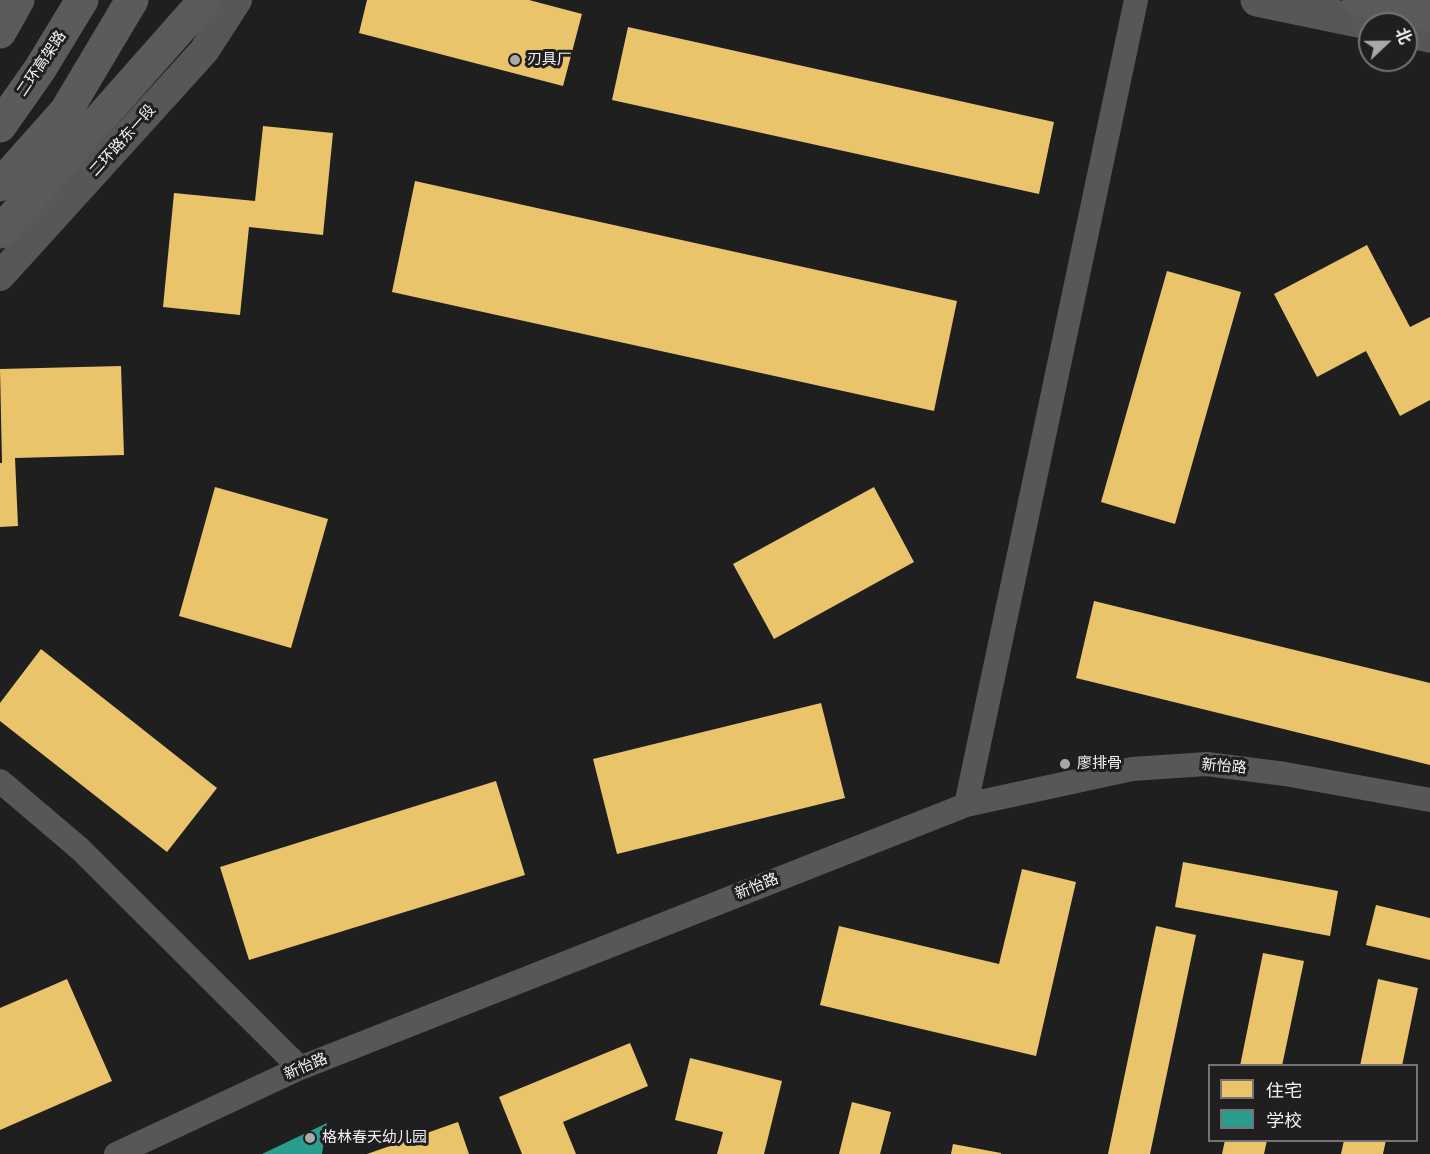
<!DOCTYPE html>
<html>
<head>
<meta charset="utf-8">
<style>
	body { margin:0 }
	#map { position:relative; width:1430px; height:1154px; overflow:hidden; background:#201f20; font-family:"DM Sans","Noto Sans SC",sans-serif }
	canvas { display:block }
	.legend { position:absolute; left:1208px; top:1064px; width:210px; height:78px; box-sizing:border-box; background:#211e20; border:2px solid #767375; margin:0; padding:8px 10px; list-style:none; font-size:18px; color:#f5f3f5 }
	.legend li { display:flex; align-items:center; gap:12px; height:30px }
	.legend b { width:30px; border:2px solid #767375 }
	.north { position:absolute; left:1358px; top:12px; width:60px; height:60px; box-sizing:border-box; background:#211e20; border:2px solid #767375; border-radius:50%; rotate:68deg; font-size:16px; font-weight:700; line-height:24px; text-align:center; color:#f5f3f5 }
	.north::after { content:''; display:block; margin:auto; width:21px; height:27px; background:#aaa9aa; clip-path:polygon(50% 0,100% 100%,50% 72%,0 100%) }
</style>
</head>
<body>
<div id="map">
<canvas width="1430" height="1154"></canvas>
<ul class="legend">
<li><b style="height:16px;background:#e9c46a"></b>住宅</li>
<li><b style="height:16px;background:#2a9d8f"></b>学校</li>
</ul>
<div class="north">北</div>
</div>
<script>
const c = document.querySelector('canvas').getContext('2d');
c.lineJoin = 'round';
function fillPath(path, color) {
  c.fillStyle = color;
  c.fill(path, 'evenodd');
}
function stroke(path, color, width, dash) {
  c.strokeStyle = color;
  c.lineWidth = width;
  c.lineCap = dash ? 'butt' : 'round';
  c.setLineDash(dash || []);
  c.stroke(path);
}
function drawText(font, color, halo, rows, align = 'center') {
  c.font = font + ' "DM Sans","Noto Sans SC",sans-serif';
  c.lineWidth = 6;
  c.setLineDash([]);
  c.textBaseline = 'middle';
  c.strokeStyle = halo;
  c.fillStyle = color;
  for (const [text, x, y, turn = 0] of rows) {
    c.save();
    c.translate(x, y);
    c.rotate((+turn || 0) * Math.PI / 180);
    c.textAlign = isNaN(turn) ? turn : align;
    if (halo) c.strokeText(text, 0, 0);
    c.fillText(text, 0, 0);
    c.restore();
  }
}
fillPath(new Path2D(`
	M367,0H529L582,14L563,86L359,33Z
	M628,27L1054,122L1039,194L612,100Z
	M263,126L333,133L323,235L249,227L240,315L163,307L174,193L255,201Z
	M415,181L957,301L934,411L392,292Z
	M1367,245L1410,327L1430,317V400L1400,416L1366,351L1317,377L1274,294Z
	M1167,271L1241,292L1175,524L1101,502Z
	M121,366L124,455L15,458L18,526L0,527V463H2L0,369Z
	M215,487L328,519L291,648L179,616Z
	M874,487L914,562L774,639L733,564Z
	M1094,601L1430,683V765L1076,678Z
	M41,649L217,788L167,852L0,721V703Z
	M821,703L845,798L617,854L593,759Z
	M496,781L525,875L249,960L220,867Z
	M1183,862L1338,891L1330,936L1175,907Z
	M1022,869L1076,882L1036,1056L820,1005L839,926L999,964Z
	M1376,905L1430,918V960L1366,945Z
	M1156,926L1196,935L1150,1154H1108Z
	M1263,953L1304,961L1282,1066H1240Z
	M67,979L112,1081L0,1130V1008Z
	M1378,979L1418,988L1402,1066H1360Z
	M630,1043L648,1086L563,1122L576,1154H522L499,1097Z
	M690,1058L782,1081L764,1154H717L723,1132L675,1120Z
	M852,1102L891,1112L880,1154H839Z
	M458,1122L469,1154H367Z
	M1225,1140H1267L1264,1154H1222Z
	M1344,1140H1386L1383,1154H1341Z
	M953,1144L1001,1153V1154H951Z`), '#e9c46a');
fillPath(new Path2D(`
	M327,1123L322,1154H262Z`), '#2a9d8f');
stroke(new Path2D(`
	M0,781L80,849L300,1068
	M966,805L1136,0
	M116,1154L300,1068L966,805L1132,769L1207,764L1285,774L1430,800`), '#575757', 24);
stroke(new Path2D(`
	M0,276L204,51L237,0`), '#575757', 30);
stroke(new Path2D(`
	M0,232L205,0`), '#5a5a5a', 33);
stroke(new Path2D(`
	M1257,0L1373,24
	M1406,31L1430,36`), '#575758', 33);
stroke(new Path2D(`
	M1359,0L1430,15
	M0,32L18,0
	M0,126L40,69L82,0
	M0,185L66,111L132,0`), '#5b5b5c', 33);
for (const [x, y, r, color] of [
	[515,60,6,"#aaa9aa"],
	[1065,764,6,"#aaa9aa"],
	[310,1138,6,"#aaa9aa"]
]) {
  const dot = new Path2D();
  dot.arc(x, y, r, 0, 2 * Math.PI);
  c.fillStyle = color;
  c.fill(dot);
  stroke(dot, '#211e20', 2);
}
drawText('15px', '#f5f3f5', '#211e20', [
	["刃具厂",527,60],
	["廖排骨",1077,764],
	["格林春天幼儿园",322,1138]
], 'left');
drawText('15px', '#f5f3f5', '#211e20', [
	["二环高架路",42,64,-56],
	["二环路东一段",123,141,-48],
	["新怡路",1224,767,5],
	["新怡路",757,887,-22],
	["新怡路",306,1067,-23]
]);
</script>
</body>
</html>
